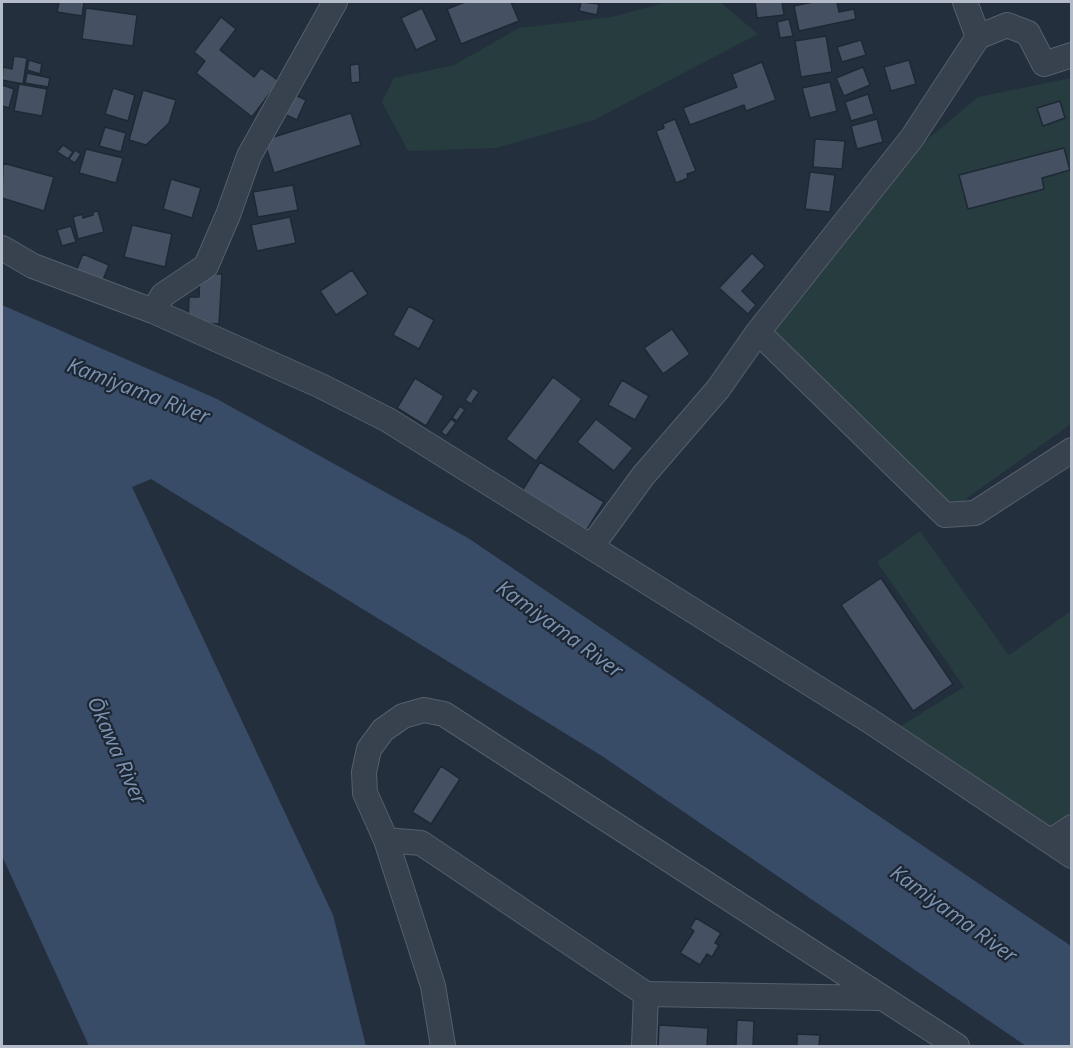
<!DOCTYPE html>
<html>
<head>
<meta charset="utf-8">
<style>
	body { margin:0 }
	#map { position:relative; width:1073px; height:1048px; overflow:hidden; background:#242f3e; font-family:"Open Sans",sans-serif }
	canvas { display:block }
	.frame { position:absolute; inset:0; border:3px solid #b4bcc9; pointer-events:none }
</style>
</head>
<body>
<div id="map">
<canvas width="1073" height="1048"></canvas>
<div class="frame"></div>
</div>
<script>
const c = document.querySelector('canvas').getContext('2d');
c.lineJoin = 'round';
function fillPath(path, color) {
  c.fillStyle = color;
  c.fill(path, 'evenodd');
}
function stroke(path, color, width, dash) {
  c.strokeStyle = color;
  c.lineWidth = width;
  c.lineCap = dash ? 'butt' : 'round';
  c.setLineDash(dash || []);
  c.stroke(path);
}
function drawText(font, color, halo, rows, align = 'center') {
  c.font = font + ' "Open Sans",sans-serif';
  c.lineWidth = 4.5;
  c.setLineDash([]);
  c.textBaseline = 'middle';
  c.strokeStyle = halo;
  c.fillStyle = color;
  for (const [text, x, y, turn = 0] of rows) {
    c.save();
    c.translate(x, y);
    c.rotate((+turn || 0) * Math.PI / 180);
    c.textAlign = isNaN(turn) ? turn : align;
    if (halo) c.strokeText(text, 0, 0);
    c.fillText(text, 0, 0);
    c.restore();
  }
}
fillPath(new Path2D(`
	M667,2H720L758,34L594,120L496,148L408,151L382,102L394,78L454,65L519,28L612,17Z
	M1071,78V424L956,506L896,460L828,395L777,368L744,328L843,210L978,97Z
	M920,531L1009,655L1071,611V845L899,727L964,687L877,562Z`), '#263c3f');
fillPath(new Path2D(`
	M2,305L217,399L468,538L1071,946V1046H1026L602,756L151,479L132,487L333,915L366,1046H89L2,856Z`), '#394c67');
const building = new Path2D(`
	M59,2H84L82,16L57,12Z
	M465,2H511L519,21L461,44L447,9Z
	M581,2L599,4L597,15L579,11Z
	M755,2H782L784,15L757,18Z
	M813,2H837L839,12L854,9L856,19L799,31L794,6Z
	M86,8L137,15L133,46L82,39Z
	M422,8L437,40L416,50L401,18Z
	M221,17L236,29L220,50L254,77L261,68L279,81L252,117L196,73L205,61L194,52Z
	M789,19L793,36L780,38L777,22Z
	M826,36L832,72L801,77L795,41Z
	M861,40L866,55L842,62L837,47Z
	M14,56L27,58L23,84L2,80L3,67L12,69Z
	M29,60L42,64L40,74L27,70Z
	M909,60L916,84L891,91L884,67Z
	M762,62L776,100L746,111L744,105L690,125L683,108L737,87L732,74Z
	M359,64L360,82L351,83L350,65Z
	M863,67L870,85L844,96L836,78Z
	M27,73L50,78L48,87L25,83Z
	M830,82L837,111L810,118L802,88Z
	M19,84L47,89L42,116L14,111Z
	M2,85L14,89L9,108L2,106Z
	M113,88L135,95L128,121L105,114Z
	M143,90L176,100L169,123L146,145L129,140Z
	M293,94L306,100L297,120L284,114Z
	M868,94L874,114L851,121L845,102Z
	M1060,101L1065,118L1043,126L1037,108Z
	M351,113L361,145L274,173L264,140Z
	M675,119L696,171L687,174L688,178L676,183L656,131L664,128L663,124Z
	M877,119L883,142L857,149L851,126Z
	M105,127L126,133L121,152L99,146Z
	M815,139L845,141L842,169L813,167Z
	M63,145L73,152L68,159L57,152Z
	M1064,148L1070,170L1042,178L1044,189L968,209L959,175Z
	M86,149L123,158L116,183L79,173Z
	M75,150L81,154L75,163L69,159Z
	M3,163L54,177L44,211L2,198Z
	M810,172L835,175L830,212L805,209Z
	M171,179L201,188L192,218L163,209Z
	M293,185L298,210L258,217L253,192Z
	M98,211L104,232L78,239L73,217L82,214L83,218L93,215V212Z
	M290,217L296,243L257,251L251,225Z
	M132,225L172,234L165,267L124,257Z
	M71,226L76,242L62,246L57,230Z
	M752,253L765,266L742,291L756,305L748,314L719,288Z
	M83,254L109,265L100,287L74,276Z
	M352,270L368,294L336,315L320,291Z
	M200,273L222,274L219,324L188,322L189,297H199Z
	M409,306L434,320L419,349L393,335Z
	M672,329L690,354L663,374L644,348Z
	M553,377L582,399L536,461L506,439Z
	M415,378L444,396L426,426L397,408Z
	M622,380L649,396L635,420L608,405Z
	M473,388L479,392L471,404L465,400Z
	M460,406L465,410L457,421L452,418Z
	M451,419L456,423L446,436L441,432Z
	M596,419L633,448L614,471L577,442Z
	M540,462L604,502L586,531L522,491Z
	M881,578L953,684L913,711L841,605Z
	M441,766L460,779L431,824L412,812Z
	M696,918L721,933L715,943L719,945L712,957L707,954L700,965L680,953L694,931L690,928Z
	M737,1020L754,1021L753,1046H736Z
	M659,1025L708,1028L707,1046H658Z
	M797,1034L820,1035L819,1046H797Z`);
fillPath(building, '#455162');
stroke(building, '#1f2835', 1.5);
const minor = new Path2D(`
	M965,2L978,37L1007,25L1028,33L1044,64L1072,55
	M2,248L33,266L153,311L321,386L388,420L870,721L1072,856
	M153,311L163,295L206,266L228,215L249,156L335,2
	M758,332L945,515L975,513L1072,450
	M591,547L643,476L718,389L758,332L912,138L978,37
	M386,840L421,843L646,994L880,998
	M1051,841L1072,827
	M443,1046L433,986L386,840L365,793L364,772L369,749L383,730L403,716L424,710L444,714L957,1046
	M644,1046L646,994`);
stroke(minor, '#565f6c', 26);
stroke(minor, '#38414e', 24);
drawText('italic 21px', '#7c92b1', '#1d2633', [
	["Kamiyama River",138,392,21],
	["Kamiyama River",559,630,36],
	["Ōkawa River",116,751,66],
	["Kamiyama River",953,915,36]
]);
</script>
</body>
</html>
